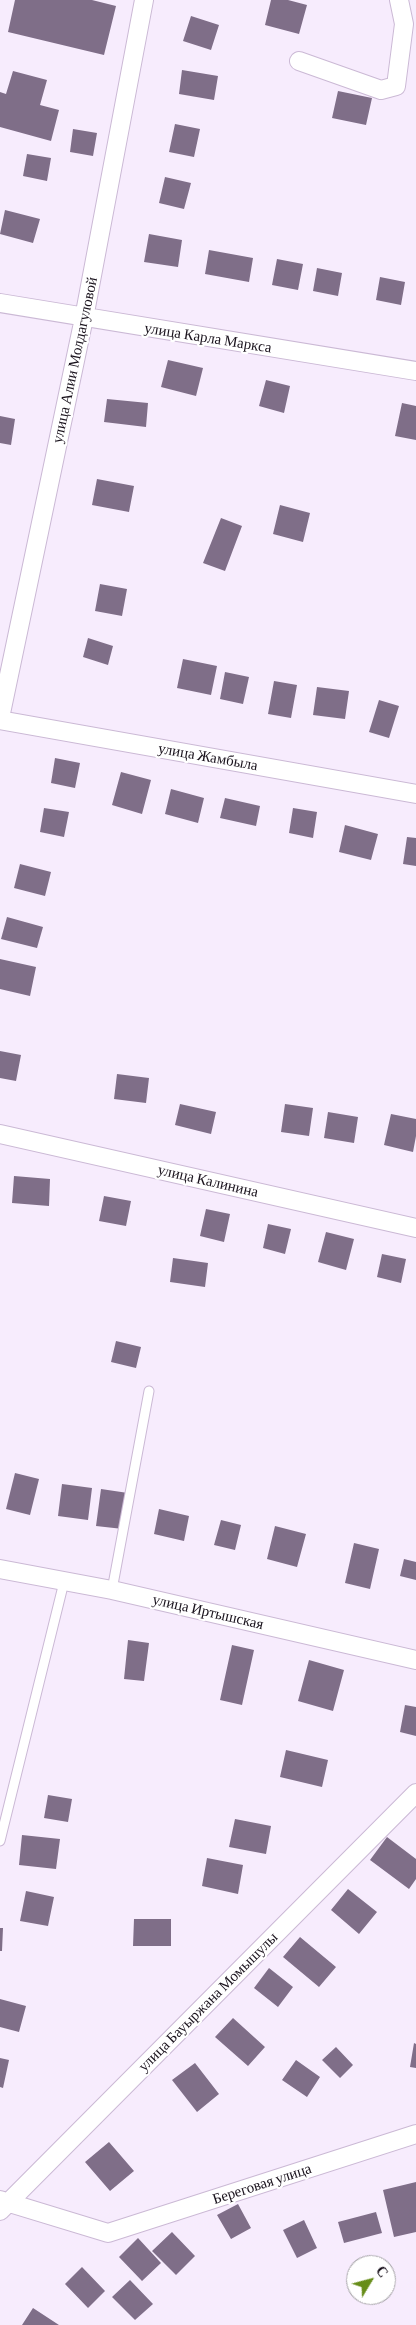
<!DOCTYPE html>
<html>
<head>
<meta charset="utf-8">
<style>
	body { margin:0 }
	#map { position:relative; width:416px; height:2325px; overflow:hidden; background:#f7ecfd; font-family:"Crimson Pro",serif }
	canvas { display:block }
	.north { position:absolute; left:346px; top:2255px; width:50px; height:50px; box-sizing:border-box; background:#fff; border:1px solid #a3a1a5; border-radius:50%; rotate:53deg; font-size:14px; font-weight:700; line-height:20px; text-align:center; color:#1a131d }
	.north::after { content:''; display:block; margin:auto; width:18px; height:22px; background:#678d19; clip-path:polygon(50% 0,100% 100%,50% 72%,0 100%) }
</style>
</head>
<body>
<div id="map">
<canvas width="416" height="2325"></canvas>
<div class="north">С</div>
</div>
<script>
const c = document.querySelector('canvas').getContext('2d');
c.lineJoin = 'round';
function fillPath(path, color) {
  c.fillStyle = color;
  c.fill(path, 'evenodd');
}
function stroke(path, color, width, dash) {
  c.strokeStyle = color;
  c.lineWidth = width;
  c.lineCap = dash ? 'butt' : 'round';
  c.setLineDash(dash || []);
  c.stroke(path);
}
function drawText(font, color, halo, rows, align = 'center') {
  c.font = font + ' "Crimson Pro",serif';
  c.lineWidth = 4.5;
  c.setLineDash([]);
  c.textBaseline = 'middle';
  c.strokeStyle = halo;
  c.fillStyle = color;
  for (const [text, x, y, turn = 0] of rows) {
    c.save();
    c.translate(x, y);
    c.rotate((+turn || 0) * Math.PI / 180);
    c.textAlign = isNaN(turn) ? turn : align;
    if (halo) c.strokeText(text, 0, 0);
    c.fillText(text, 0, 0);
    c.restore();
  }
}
fillPath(new Path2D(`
	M15,0H92L116,6L104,55L8,32Z
	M271,0H288L307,5L299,34L265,25Z
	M191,16L219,25L211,50L183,41Z
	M182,70L218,76L214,100L179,94Z
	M13,71L47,80L40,105L59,110L51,141L0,127V92L6,94Z
	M338,91L372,98L366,125L332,118Z
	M175,124L200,129L194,157L169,152Z
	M73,129L97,133L93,156L70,152Z
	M27,154L51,158L47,181L23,176Z
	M165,177L191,183L184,209L159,203Z
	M5,210L40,219L33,243L0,234Z
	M149,234L182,240L178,267L144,262Z
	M209,250L253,258L249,282L205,274Z
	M277,259L303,264L298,290L272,285Z
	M317,268L342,273L338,296L313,291Z
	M380,277L405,282L401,305L376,300Z
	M168,360L203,368L196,396L161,387Z
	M266,380L290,386L284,413L259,406Z
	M107,399L148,403L146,427L104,422Z
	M402,403L416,406V440L395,436Z
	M0,416L15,419L11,445L0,443Z
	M97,479L134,486L129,512L92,505Z
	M280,505L310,513L303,542L273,534Z
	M221,518L242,526L225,571L203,563Z
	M100,584L127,589L122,616L95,611Z
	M88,638L113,646L108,665L83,657Z
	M183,659L217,666L211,695L177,688Z
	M225,672L249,677L243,704L220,699Z
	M274,681L297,685L291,718L268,714Z
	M317,687L349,691L345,719L313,715Z
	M379,700L399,706L389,738L369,732Z
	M55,758L80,763L75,788L51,783Z
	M121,772L151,780L142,814L112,805Z
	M171,789L204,798L198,823L165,814Z
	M225,798L260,806L256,826L220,818Z
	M44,808L69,812L64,837L40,832Z
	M293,808L317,812L313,838L289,833Z
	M345,825L378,834L371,860L339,852Z
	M407,837L416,838V866L403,864Z
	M20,864L51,872L45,896L14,888Z
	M7,917L43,927L37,948L1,939Z
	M0,959L36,967L30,996L0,989Z
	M0,1051L21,1055L16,1081L0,1078Z
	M117,1074L149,1078L146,1103L114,1099Z
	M180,1104L216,1112L211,1134L175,1125Z
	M285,1104L313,1108L309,1136L281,1132Z
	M328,1112L358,1117L354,1143L324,1138Z
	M391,1114L416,1119V1136L413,1152L384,1145Z
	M14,1176L50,1179L49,1206L12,1203Z
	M104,1196L131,1201L126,1226L99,1221Z
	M206,1209L230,1214L224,1242L200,1236Z
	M268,1224L291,1229L285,1254L263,1248Z
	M326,1232L354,1239L346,1270L318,1262Z
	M382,1254L406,1259L401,1283L377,1277Z
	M173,1258L208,1263L205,1287L170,1282Z
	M116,1341L141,1347L136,1368L111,1362Z
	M15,1473L39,1479L30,1515L6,1509Z
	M62,1484L92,1488L88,1520L58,1516Z
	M101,1489L128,1493L123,1529L96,1526Z
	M159,1509L189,1516L184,1541L154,1534Z
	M221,1520L241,1525L235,1550L214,1545Z
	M275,1526L306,1534L297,1567L267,1559Z
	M354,1543L379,1549L370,1589L345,1583Z
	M404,1559L416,1562V1580L400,1576Z
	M128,1640L149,1643L144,1681L124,1679Z
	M232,1645L254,1650L242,1705L220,1700Z
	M309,1660L344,1670L333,1711L298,1701Z
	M405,1705L416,1707V1736L400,1732Z
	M286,1750L328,1760L322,1787L280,1777Z
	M48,1795L72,1799L68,1822L44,1818Z
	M235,1819L271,1826L266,1854L229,1847Z
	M22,1835L60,1839L56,1869L19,1865Z
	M387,1837L416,1859V1879L409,1889L370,1860Z
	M207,1858L243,1865L238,1894L202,1886Z
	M348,1889L377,1912L359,1934L331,1910Z
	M26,1891L54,1897L48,1926L20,1921Z
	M134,1919H171V1946H133Z
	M0,1928H3L2,1951H0Z
	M300,1937L336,1967L319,1987L283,1957Z
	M269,1968L293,1987L278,2007L254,1988Z
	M0,1999L26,2006L19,2032L0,2027Z
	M233,2018L265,2047L248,2066L215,2037Z
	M414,2043L416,2044V2068L410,2067Z
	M336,2047L353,2065L340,2078L322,2060Z
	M0,2058L9,2060L3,2088L0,2087Z
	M296,2060L320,2077L307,2097L282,2080Z
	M195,2063L219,2094L197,2112L172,2080Z
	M109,2142L134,2171L110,2191L85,2162Z
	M416,2182V2232L394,2237L383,2190Z
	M238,2204L251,2228L231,2239L217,2215Z
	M376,2212L382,2233L344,2243L338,2222Z
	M304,2220L317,2248L297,2258L283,2230Z
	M172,2232L195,2256L176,2275L152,2251Z
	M138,2238L161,2263L142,2281L119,2257Z
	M82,2267L105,2291L88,2308L65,2284Z
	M130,2280L153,2304L135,2320L112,2297Z
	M33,2308L59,2325H22Z`), '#7f6e88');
const service = new Path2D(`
	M112,1590L149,1391
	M0,1841L64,1582`);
const minor = new Path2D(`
	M299,61L381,90L396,86L404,24L399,0
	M0,303L416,371
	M0,718L84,318L144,0
	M0,720L416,794
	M0,1134L416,1228
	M0,1569L112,1590L416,1660
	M0,2200L108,2233L416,2134
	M0,2211L416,1793`);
stroke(service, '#cbb9d5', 11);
stroke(minor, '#cbb9d5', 20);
stroke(service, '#fff', 9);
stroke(minor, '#fff', 18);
drawText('15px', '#1a131d', '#fff', [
	["улица Карла Маркса",208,338,9],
	["улица Алии Молдагуловой",75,360,-78],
	["улица Жамбыла",208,757,10],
	["улица Калинина",208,1181,13],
	["улица Иртышская",208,1612,13],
	["улица Бауыржана Момышулы",208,2002,-45],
	["Береговая улица",262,2184,-18]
]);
</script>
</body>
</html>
